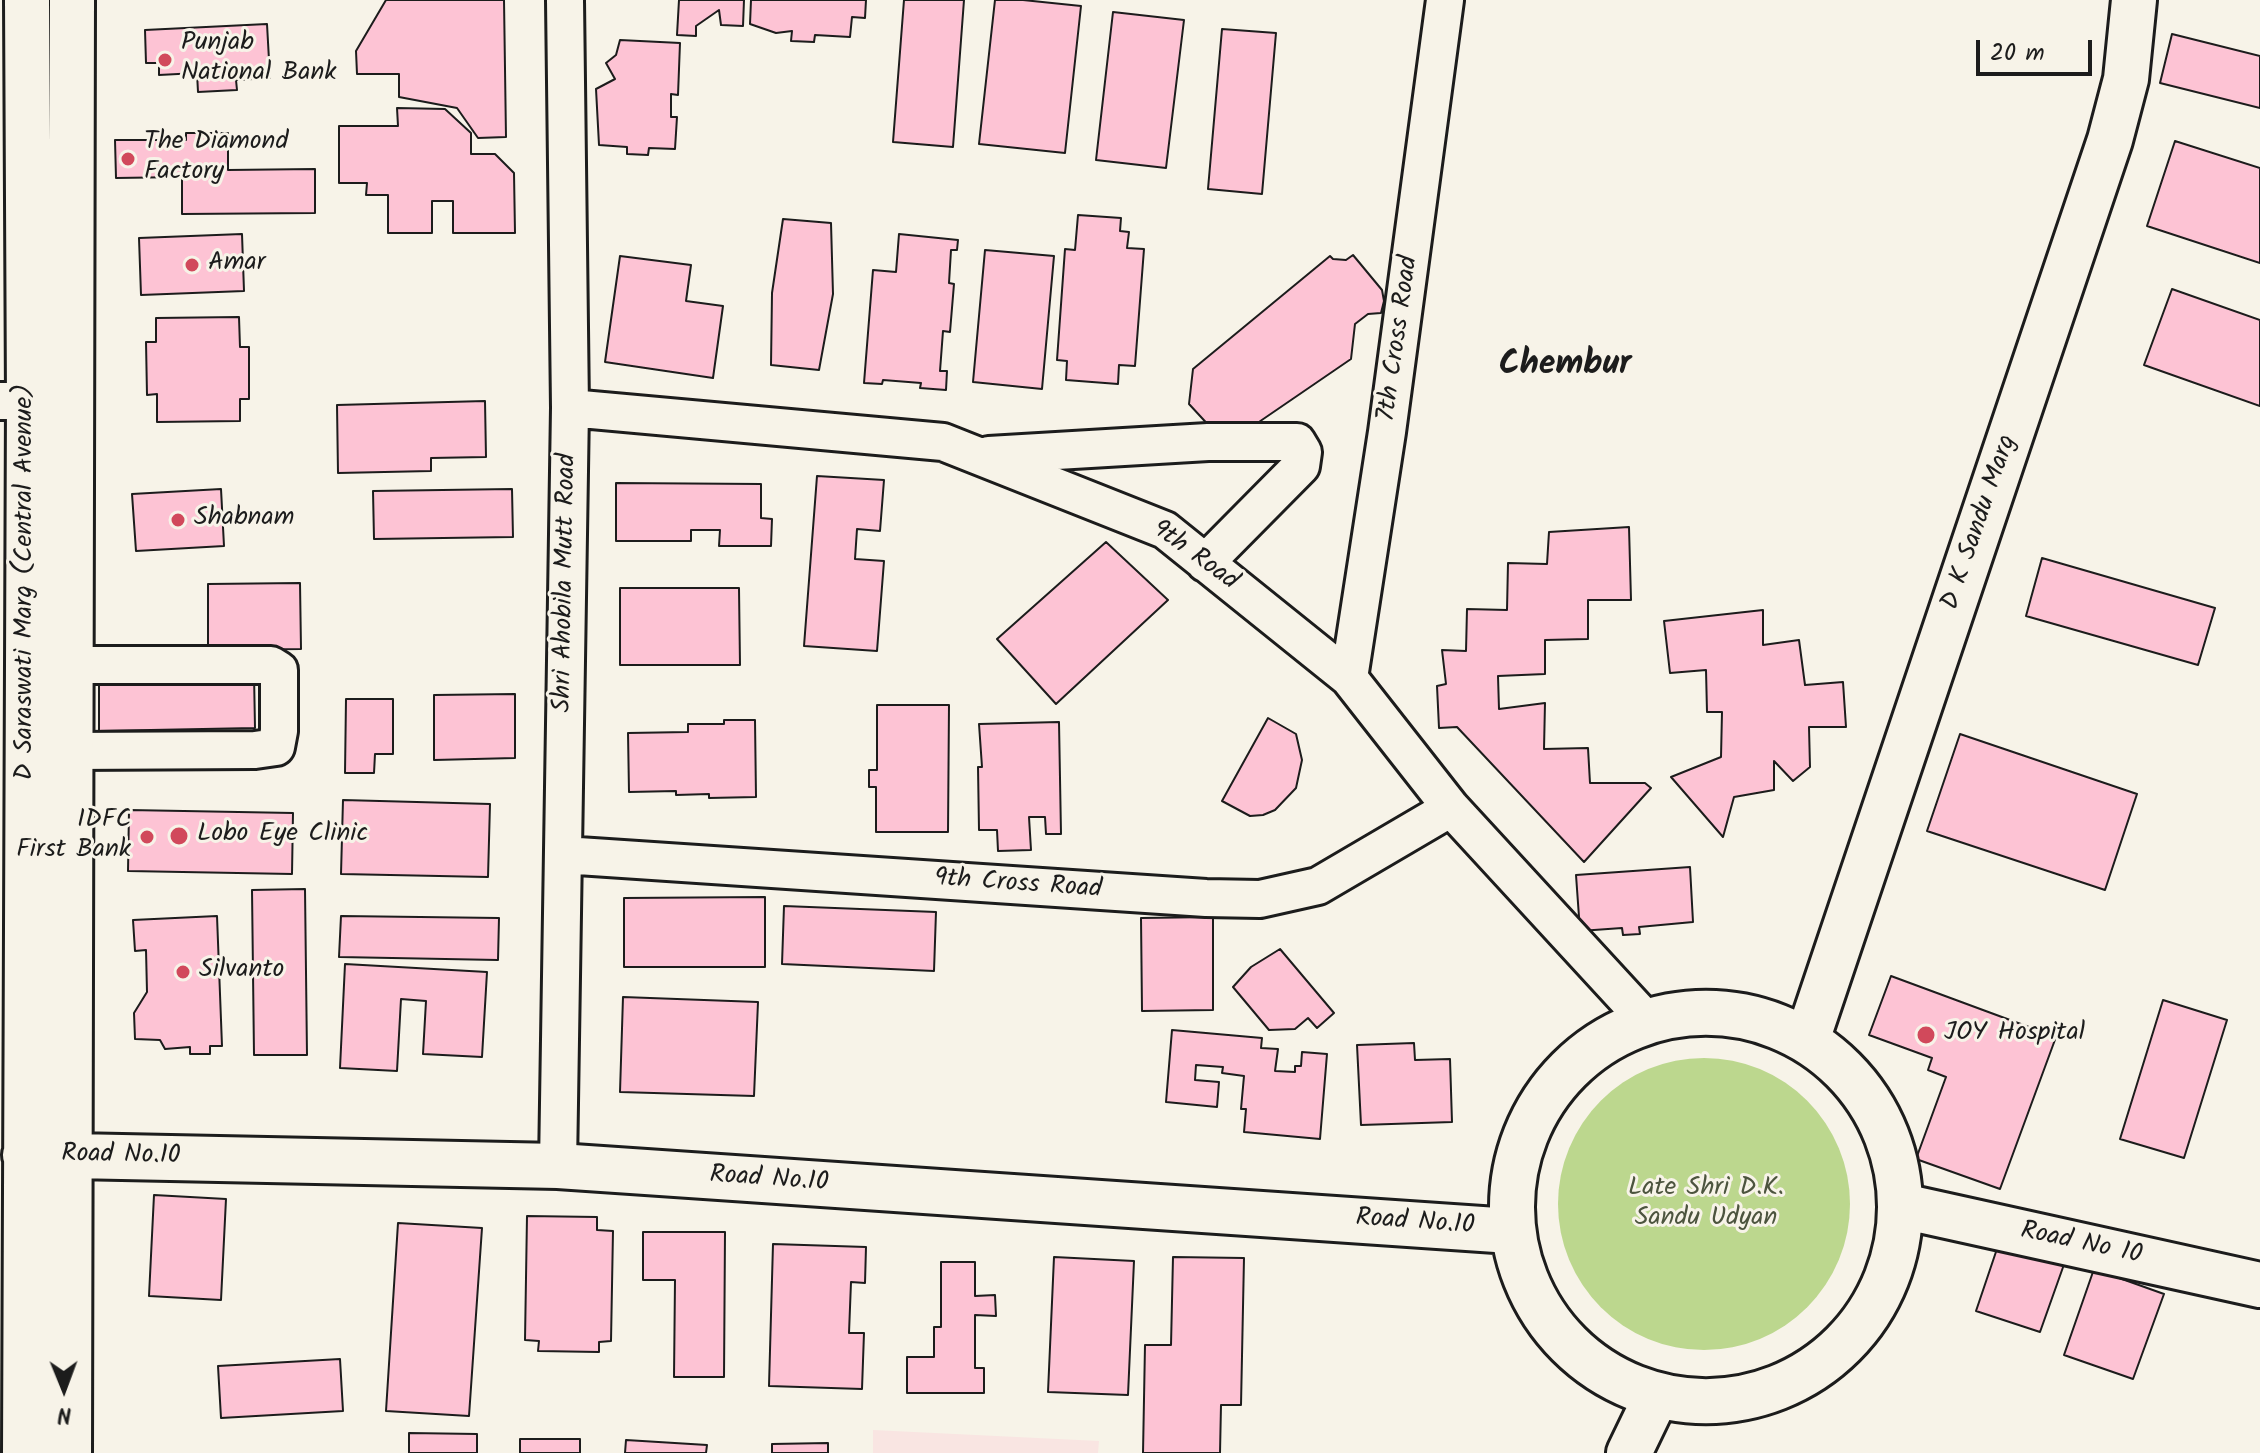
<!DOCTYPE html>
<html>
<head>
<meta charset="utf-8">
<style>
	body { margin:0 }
	#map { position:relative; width:2260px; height:1453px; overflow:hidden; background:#f7f3e8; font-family:Kalam,sans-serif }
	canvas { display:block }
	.north { position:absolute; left:24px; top:1349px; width:80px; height:80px; -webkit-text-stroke:6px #f7f3e8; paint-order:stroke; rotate:179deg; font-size:22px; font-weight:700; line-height:32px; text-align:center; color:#1c1c1c }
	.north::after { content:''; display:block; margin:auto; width:28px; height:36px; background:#1c1c1c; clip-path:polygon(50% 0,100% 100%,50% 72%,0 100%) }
	.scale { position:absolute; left:1976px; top:40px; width:116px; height:36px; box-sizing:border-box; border:4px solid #1c1c1c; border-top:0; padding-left:10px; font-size:24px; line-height:28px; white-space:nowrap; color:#1c1c1c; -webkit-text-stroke:6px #f7f3e8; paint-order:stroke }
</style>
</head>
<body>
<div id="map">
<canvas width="2260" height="1453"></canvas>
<div class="north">N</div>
<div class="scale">20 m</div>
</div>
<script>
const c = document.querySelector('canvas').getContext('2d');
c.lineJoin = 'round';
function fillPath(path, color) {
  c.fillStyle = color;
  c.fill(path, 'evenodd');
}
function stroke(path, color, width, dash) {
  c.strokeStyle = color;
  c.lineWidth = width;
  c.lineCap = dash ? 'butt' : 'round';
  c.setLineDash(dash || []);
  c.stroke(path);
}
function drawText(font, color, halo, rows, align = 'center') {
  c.font = font + ' Kalam,sans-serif';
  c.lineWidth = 6;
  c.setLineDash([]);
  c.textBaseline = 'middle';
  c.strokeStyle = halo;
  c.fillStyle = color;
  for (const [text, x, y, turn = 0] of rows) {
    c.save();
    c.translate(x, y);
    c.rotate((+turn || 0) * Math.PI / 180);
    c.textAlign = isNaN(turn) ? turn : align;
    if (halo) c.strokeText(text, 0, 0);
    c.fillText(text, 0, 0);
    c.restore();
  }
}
fillPath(new Path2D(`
	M873,1430L1099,1441L1098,1453H873Z`), '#f9e5e2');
fillPath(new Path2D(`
	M1558 1204a146 146 0 1 1 292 0a146 146 0 1 1-292 0Z`), '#bcd78e');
const building = new Path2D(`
	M386,0H504L506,137L478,138L457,108L399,97V74H357L356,51Z
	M679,0H744L743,26L721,25L719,10L696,26V36L677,35Z
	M751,0H866L865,18L852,17L850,37L815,35L814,42L791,41L792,31L776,33L750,24Z
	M904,0H964L953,147L893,142Z
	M995,0H1023L1081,6L1065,153L979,144Z
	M1113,12L1184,20L1166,168L1096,160Z
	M267,24L270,78L236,80L237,90L198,92L197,73L159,75V63H146L145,30Z
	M1222,29L1276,33L1262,194L1208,189Z
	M2172,34L2260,56V108L2160,83Z
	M620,40L680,43L678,95L671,94V117H677L675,149L649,148L648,155L627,154V147L599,145L596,89L615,79L606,63L616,55Z
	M397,108L445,109L471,133V154H495L514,173L515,233H453V201H432V233H388V195H366L367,183H339V126H398Z
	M186,133H228V170L315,169V213L182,214V177L116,178L115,140H186Z
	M2175,141L2260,168V263L2147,226Z
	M1078,215L1121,218L1120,231L1129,232L1127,248L1144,249L1135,366L1119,365L1118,384L1066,380L1067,361L1057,360L1065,249L1075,250Z
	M783,219L831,223L833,294L819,370L771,365L772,293Z
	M242,234L244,291L141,295L139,238Z
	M899,234L958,240L957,250H951L949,283L954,284L950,332L943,331L940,371H947L946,390L920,388L921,383L883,380L882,384L864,383L873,270L896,272Z
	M985,250L1054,256L1042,389L973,382Z
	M1353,255L1382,290L1384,301L1381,313L1368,314L1355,324L1351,359L1256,424L1213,430L1189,404L1193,369L1330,256L1333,259L1346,260Z
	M620,256L691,265L686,301L723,306L713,378L605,362Z
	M2172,289L2260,320V406L2144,365Z
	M239,317L240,347H249V399H240V421L157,422V394L147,395L146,342H156V318Z
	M485,401L486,457L431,458V471L338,473L337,405Z
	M817,476L884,480L880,531L857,529L855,559L884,561L877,651L804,646Z
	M616,483L761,484V518L772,519L771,546H719L720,530H691V541H616Z
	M221,489L224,546L136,551L132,494Z
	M512,489L513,537L374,539L373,491Z
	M1629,527L1631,600H1588V639L1545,640V674L1498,676L1499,709L1545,703L1544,749L1588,748L1590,783H1645L1651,788L1584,862L1457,727L1439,728L1437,686L1446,684L1442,650L1466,651L1467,609L1507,610L1508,563L1547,564L1549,532Z
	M1106,542L1168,600L1056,704L997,639Z
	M2042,558L2215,608L2198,665L2026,616Z
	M300,583L301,649L208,650V584Z
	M620,588H739L740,665H620Z
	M1763,610V645L1799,640L1805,685L1843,682L1846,727H1809L1810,767L1793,781L1774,761V790L1734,797L1723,837L1671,777L1721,757L1722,712H1707L1706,670L1670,673L1664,621Z
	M254,674L255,728L99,731V676Z
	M515,694V758L434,760V695Z
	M346,699H393V754H375L374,773H345Z
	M877,705H949L948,832H876V787H869V770H877Z
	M1268,718L1296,734L1302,760L1296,788L1275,810L1263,815L1250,816L1222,801Z
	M724,720H755L756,797L709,798V794L676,795V791L629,792L628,733L688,732V724H724Z
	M1059,722L1061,834H1046L1045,817H1029L1031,850L998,851L997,830H979L978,767H982L979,724Z
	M1960,734L2137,794L2105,890L1927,831Z
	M343,800L490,804L488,877L341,874Z
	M129,810L293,813L292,874L128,871Z
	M1690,867L1693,922L1639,927L1640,934L1623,935L1622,928L1580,931L1576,875Z
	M305,889L307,1055H254L252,890Z
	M765,897V967H624V898Z
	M784,906L936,912L934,971L782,964Z
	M217,916L222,1046H210V1054H190V1047L165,1049L160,1040L135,1039L134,1013L147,992L146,950L135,951L133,920Z
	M341,916L499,918L498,960L339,957Z
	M1213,917V1010L1142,1011L1141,918Z
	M1280,949L1334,1013L1317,1028L1308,1018L1295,1029L1269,1030L1233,987L1251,967Z
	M345,964L487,972L482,1057L423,1054L426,1001L401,999L397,1071L340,1068Z
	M1891,976L2056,1037L2000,1189L1916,1159L1946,1077L1928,1070L1932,1058L1869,1035Z
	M623,997L758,1002L754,1096L620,1092Z
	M2163,1000L2227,1020L2184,1158L2120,1139Z
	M1172,1030L1262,1038L1261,1048L1278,1049L1275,1071L1295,1072V1066H1301L1302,1052L1327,1054L1320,1139L1244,1132L1246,1109H1241L1244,1076L1222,1073L1223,1067L1196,1065L1195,1080L1219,1082L1217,1107L1166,1102Z
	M1414,1043L1415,1060L1450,1059L1452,1122L1361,1125L1357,1045Z
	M154,1195L226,1199L221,1300L149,1296Z
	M527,1216L597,1217V1230L613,1231L611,1341L599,1342V1352L538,1351L539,1341L525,1340Z
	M398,1223L482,1228L469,1416L386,1411Z
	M643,1232H725L724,1377H674L675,1280H643Z
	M2002,1234L2067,1256L2040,1332L1976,1311Z
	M773,1244L866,1247L865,1283L851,1282L849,1333H864L862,1389L769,1386Z
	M1054,1257L1134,1261L1128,1395L1048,1392Z
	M1173,1257L1244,1258L1241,1405H1221L1220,1453H1143L1145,1345H1171Z
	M941,1262H975V1296L995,1295L996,1316L975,1315V1368H984V1393H907V1357H934V1327H941Z
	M2094,1269L2164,1294L2133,1379L2064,1355Z
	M340,1359L343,1411L221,1418L218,1366Z
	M409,1433L477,1434V1453H409Z
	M520,1439H580V1453H520Z
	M626,1440L707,1445L706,1453H625Z
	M828,1443V1453H772V1444Z`);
fillPath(building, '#fdc3d4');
stroke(building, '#1c1c1c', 2);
const street = new Path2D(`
	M0,401H29
	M570,408L943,442L1165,530L1349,678L1451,808L1647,1021
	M989,455L1208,442H1297L1303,452L1301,466L1205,563
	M71,665H271L279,670V731L276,747L255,750L71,751
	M1349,678L1387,432L1445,0
	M563,855L1206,898L1260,899L1318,886L1451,808
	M558,1166L570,408L565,0`);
const secondary = new Path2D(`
	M1512 1207a194 194 0 1 1 388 0a194 194 0 1 1-388 0Z
	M1807,1040L2110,140L2126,79L2134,0
	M25,1155L558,1166L1511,1231
	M1902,1206L2260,1285
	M25,1453L29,401L27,0
	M69,1453L72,0
	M1629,1453L1657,1395`);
stroke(street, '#1c1c1c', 42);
stroke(secondary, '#1c1c1c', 50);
stroke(street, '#f7f3e8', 36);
stroke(secondary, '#f7f3e8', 44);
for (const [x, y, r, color] of [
	[165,60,8,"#d1495b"],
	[128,159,8,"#d1495b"],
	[192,265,8,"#d1495b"],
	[178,520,8,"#d1495b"],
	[179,836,10,"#d1495b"],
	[147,837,8,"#d1495b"],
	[183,972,8,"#d1495b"],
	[1926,1035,10,"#d1495b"]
]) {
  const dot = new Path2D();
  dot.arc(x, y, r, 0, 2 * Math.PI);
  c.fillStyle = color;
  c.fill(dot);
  stroke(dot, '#f7f3e8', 3);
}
drawText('26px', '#1c1c1c', '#f7f3e8', [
	["Punjab",181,45],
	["National Bank",181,75],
	["The Diamond",144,144],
	["Factory",144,174],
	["Amar",208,265],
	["Shabnam",194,520],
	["IDFC",131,822,"right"],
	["First Bank",131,852,"right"],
	["Lobo Eye Clinic",197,836],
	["Silvanto",199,972],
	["JOY Hospital",1944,1035]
], 'left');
drawText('26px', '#1c1c1c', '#f7f3e8', [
	["7th Cross Road",1400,339,-82],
	["D K Sandu Marg",1981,523,-71],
	["9th Road",1194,557,36],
	["D Saraswati Marg (Central Avenue)",27,582,-90],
	["Shri Ahobila Mutt Road",567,583,-89],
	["9th Cross Road",1018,886,4],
	["Road No.10",121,1157,1],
	["Road No.10",769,1181,4],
	["Road No.10",1415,1224,4],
	["Road No 10",2081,1245,12]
]);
drawText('26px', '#4c543e', '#f7f3e8', [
	["Late Shri D.K.",1706,1190],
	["Sandu Udyan",1706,1220]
]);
drawText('bold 34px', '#1c1c1c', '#f7f3e8', [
	["Chembur",1565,367]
]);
</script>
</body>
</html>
